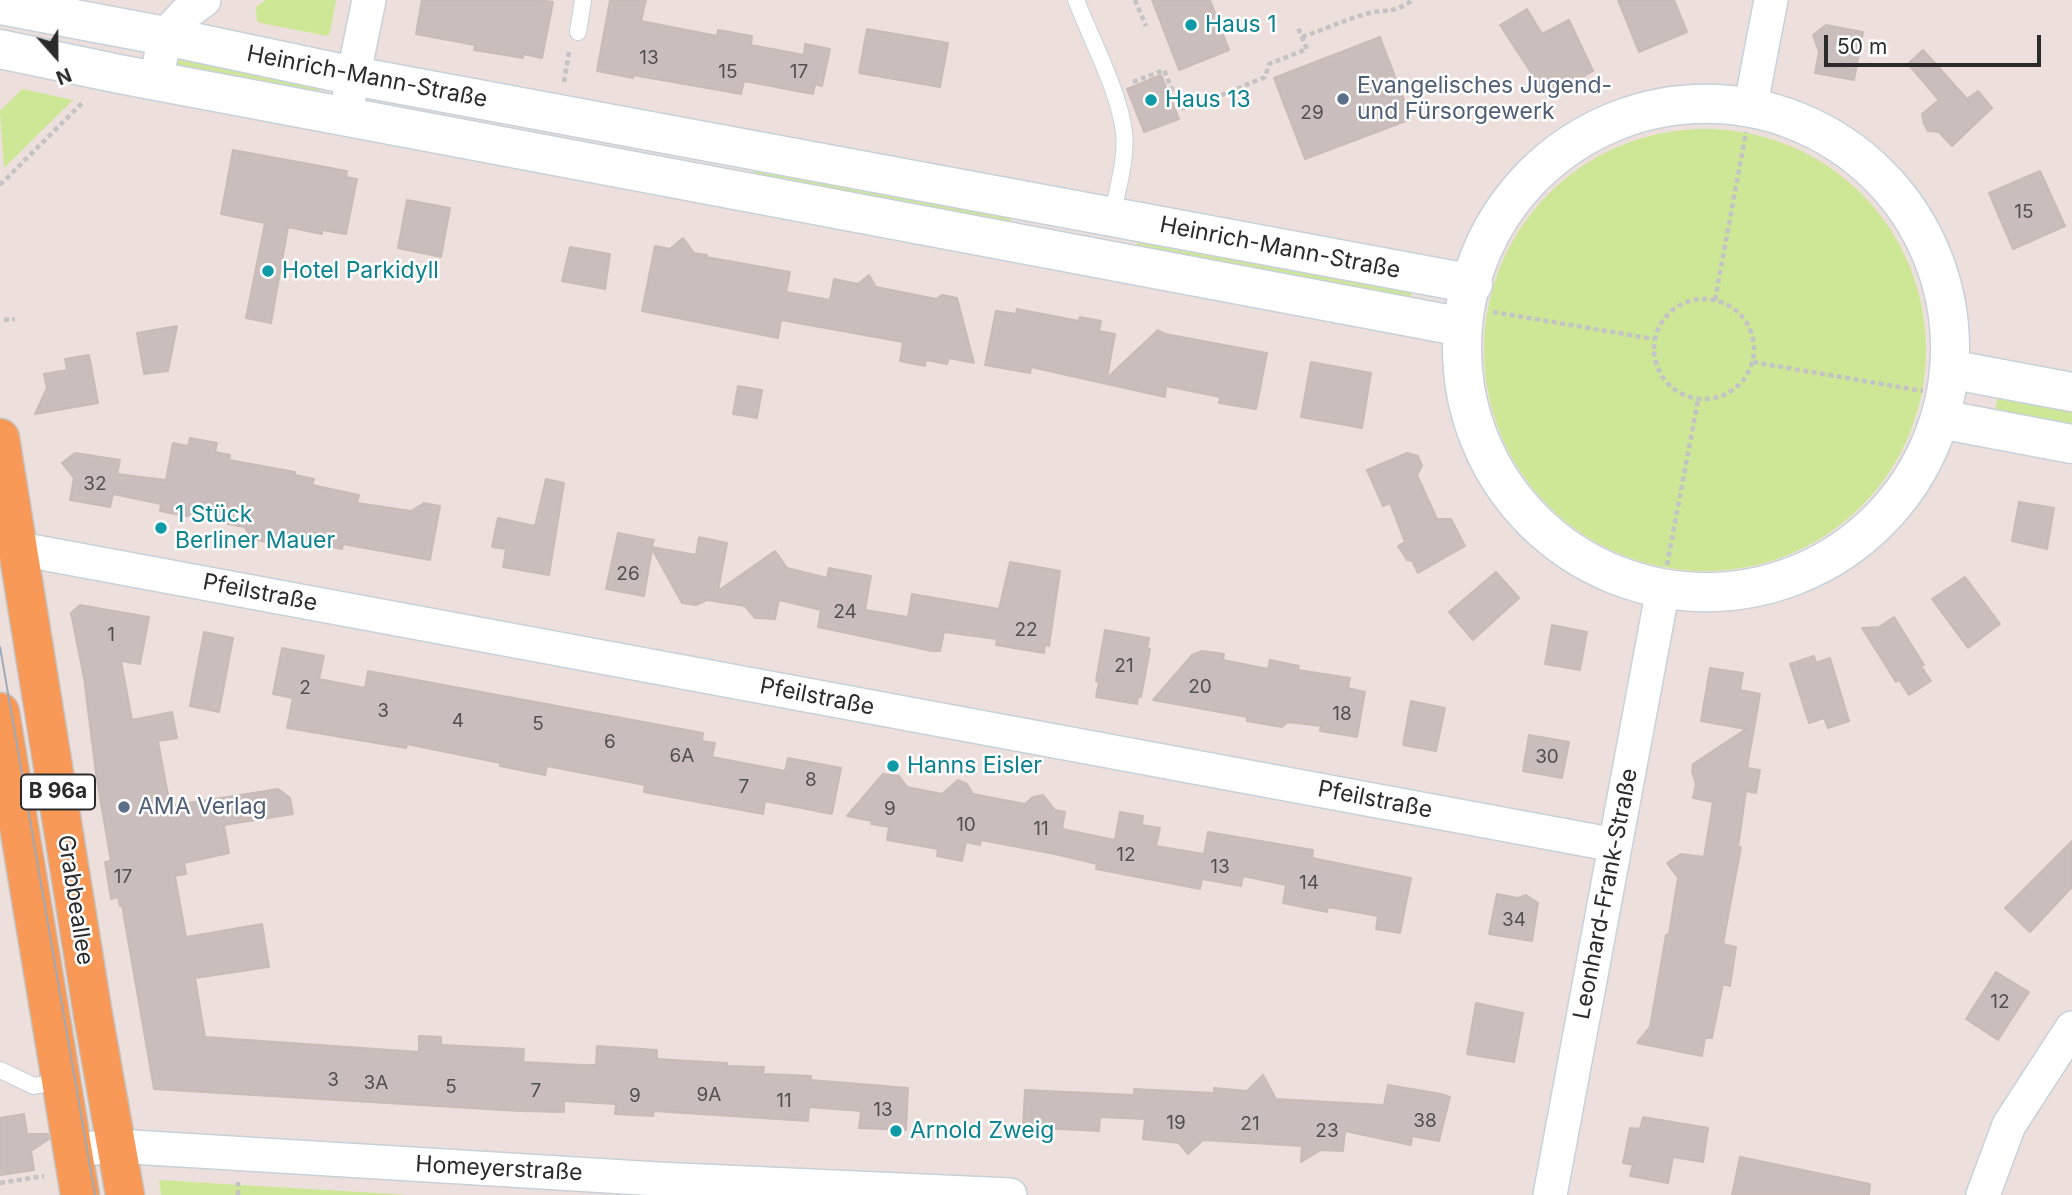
<!DOCTYPE html>
<html>
<head>
<meta charset="utf-8">
<style>
	body { margin:0 }
	#map { position:relative; width:2072px; height:1195px; overflow:hidden; background:#ede0dc; font-family:Inter,sans-serif }
	canvas { display:block }
	.north { position:absolute; left:21px; top:21px; width:70px; height:70px; -webkit-text-stroke:5px #fff; paint-order:stroke; rotate:159deg; font-size:19px; font-weight:700; line-height:28px; text-align:center; color:#2b2b2b }
	.north::after { content:''; display:block; margin:auto; width:24px; height:32px; background:#2b2b2b; clip-path:polygon(50% 0,100% 100%,50% 72%,0 100%) }
	.scale { position:absolute; left:1824px; top:35px; width:217px; height:32px; box-sizing:border-box; border:4px solid #2b2b2b; border-top:0; padding-left:9px; font-size:21px; line-height:24px; white-space:nowrap; color:#2b2b2b; -webkit-text-stroke:5px #fff; paint-order:stroke }
</style>
</head>
<body>
<div id="map">
<canvas width="2072" height="1195"></canvas>
<div class="north">N</div>
<div class="scale">50 m</div>
</div>
<script>
const c = document.querySelector('canvas').getContext('2d');
c.lineJoin = 'round';
function fillPath(path, color) {
  c.fillStyle = color;
  c.fill(path, 'evenodd');
}
function stroke(path, color, width, dash) {
  c.strokeStyle = color;
  c.lineWidth = width;
  c.lineCap = dash ? 'butt' : 'round';
  c.setLineDash(dash || []);
  c.stroke(path);
}
function drawText(font, color, halo, rows, align = 'center') {
  c.font = font + ' Inter,sans-serif';
  c.lineWidth = 5;
  c.setLineDash([]);
  c.textBaseline = 'middle';
  c.strokeStyle = halo;
  c.fillStyle = color;
  for (const [text, x, y, turn = 0] of rows) {
    c.save();
    c.translate(x, y);
    c.rotate((+turn || 0) * Math.PI / 180);
    c.textAlign = isNaN(turn) ? turn : align;
    if (halo) c.strokeText(text, 0, 0);
    c.fillText(text, 0, 0);
    c.restore();
  }
}
fillPath(new Path2D(`
	M266,0H336L330,33L327,36L261,23L257,21L256,7Z
	M179,57L320,82L318,98L174,71Z
	M22,89L73,100L4,168L0,111Z
	M1484 350a221 221 0 1 1 442 0a221 221 0 1 1-442 0Z
	M755,169L1013,207L1009,232L753,175Z
	M1144,231L1413,281L1409,307L1131,254Z
	M1999,391L2072,404V431L1994,417Z
	M159,1180L409,1195H161Z`), '#cee796');
const building = new Path2D(`
	M422,0H540L553,2L542,58L523,54V58L474,50L475,45L416,34Z
	M610,0H646L641,21L717,36L718,30L752,36L751,45L804,55L805,44L830,49L822,86L815,84L813,94L744,81L741,94L633,75V78L597,71Z
	M1152,0H1210L1229,50L1179,70Z
	M1618,0H1674L1687,32L1639,52Z
	M1527,9L1542,34L1569,20L1593,71L1547,97L1500,25Z
	M1826,25L1863,32L1854,80L1815,73L1819,52L1813,35Z
	M867,29L948,43L940,87L859,73Z
	M1380,37L1411,119L1305,159L1274,78Z
	M1923,50L1967,99L1978,91L1992,108L1952,146L1939,132L1928,131L1924,124L1922,114L1939,100L1908,64Z
	M1161,75L1179,119L1144,132L1127,89Z
	M233,150L347,171L346,177L357,179L346,234L322,230V234L288,227L271,323L246,318L265,223L221,214Z
	M2040,171L2065,226L2013,249L1989,193Z
	M407,200L450,208L441,257L398,248Z
	M683,238L694,253L707,255L706,257L790,272L786,292L830,300L834,279L858,284L869,275L876,287L936,299L942,295L957,298L974,363L949,358L947,364L926,360L925,366L900,361L903,342L781,320L778,338L642,311L655,246L670,249Z
	M570,247L610,254L605,289L562,281Z
	M1017,309L1079,321L1080,317L1101,321L1099,331L1115,334L1107,378L1158,330L1165,334L1267,353L1256,409L1219,403L1220,397L1166,386L1165,397L1031,367L1030,373L985,365L996,311L1016,314Z
	M177,326L168,371L144,374L137,333Z
	M89,355L98,403L35,414L47,388L44,374L67,370L65,359Z
	M1311,362L1371,373L1362,428L1301,417Z
	M738,386L762,390L757,418L733,414Z
	M190,438L217,443L215,452L230,455L229,460L295,472V475L314,479L312,485L359,495L357,503L411,511L424,503L440,506L430,560L343,544L342,549L283,537L273,536L267,542L253,539L244,527L160,511L161,504L113,494L110,507L70,500L74,478L62,463L75,453L120,460L117,474L166,480L173,443L188,446Z
	M1407,453L1418,456L1422,466L1417,475L1437,519H1451L1465,546L1418,573L1412,561L1407,560L1398,546L1405,542L1390,503L1383,506L1367,470Z
	M546,479L564,483L549,575L503,567L506,549L492,547L498,518L535,526Z
	M2019,502L2054,508L2047,549L2012,541Z
	M618,533L654,540L652,547L696,555L699,537L727,543L718,591L775,551L787,568L827,578L829,568L871,576L865,610L908,617L912,594L999,609L1010,562L1060,571L1049,646L1045,645L1044,653L996,645L997,639L944,632L940,651H932L818,627L821,610L779,600L775,619L755,618L745,606L707,600L696,605L682,603L652,549L644,596L606,589Z
	M1496,572L1519,598L1473,640L1449,612Z
	M1965,577L2000,624L1968,648L1932,599Z
	M80,605L149,617L140,664L121,661L132,720L172,712L177,738L158,741L170,806L278,789L290,798L293,814L224,825L229,853L184,863L186,874L175,876L186,937L262,924L269,967L195,978L205,1037L419,1052V1036L441,1037V1045L524,1049L523,1062L583,1065H596L597,1046L657,1050V1059L727,1063V1066L764,1067L763,1074L811,1076V1080L908,1088L906,1130L859,1128L861,1111L809,1107L808,1121L654,1111L653,1116L615,1114L616,1104L564,1101V1112L520,1111L154,1089L122,905L120,906L118,897L111,899L105,862L111,861L96,774L84,678L71,613Z
	M1894,617L1924,665L1921,666L1931,681L1909,695L1899,680L1896,682L1862,628L1879,627Z
	M1552,625L1587,632L1580,670L1545,664Z
	M1105,630L1149,638L1147,648L1150,649L1141,697H1138L1137,704L1096,697L1099,682L1096,681Z
	M204,632L233,638L219,712L190,706Z
	M282,648L324,656L319,679L365,688L368,671L703,733L702,741L715,743L712,757L785,771L788,758L841,768L832,814L765,801L763,814L644,792L645,785L547,766L545,775L500,766V763L407,744L406,748L287,728L293,698L273,694Z
	M1202,651L1224,654L1223,660L1268,669L1270,660L1299,666L1298,670L1350,678L1348,688L1365,692L1357,737L1320,731L1321,726L1288,722L1282,727L1247,721V717L1153,700L1192,655Z
	M1814,656L1816,663L1830,658L1849,721L1828,728L1824,718L1809,723L1790,664Z
	M1710,668L1743,673L1740,690L1760,694L1747,768L1760,770L1756,793L1746,791L1738,847H1741L1723,944L1736,947L1730,986L1723,984L1712,1038H1705L1702,1056L1637,1043L1650,1027L1666,935L1669,934L1678,878L1667,863L1681,854L1704,857L1713,802L1693,798L1696,784L1692,772L1693,764L1746,729L1701,721Z
	M1411,701L1445,708L1436,751L1403,745Z
	M1529,735L1569,742L1562,778L1523,771Z
	M883,774L899,776L907,787L942,794L958,780L967,784L973,794L1025,804L1033,797L1043,795L1055,810L1065,812L1062,829L1115,840L1120,812L1143,816L1142,825L1160,828L1156,846L1204,854L1208,832L1313,850L1312,858L1411,878L1400,933L1376,929L1378,916L1328,907L1327,912L1283,903L1286,885L1243,876L1241,886L1202,879L1200,889L1096,869L1097,864L1055,854L981,840L980,845L966,842L962,861L937,856L938,849L887,840L889,827L871,824L872,821L847,816Z
	M2072,841V887L2030,932L2005,908Z
	M1497,894L1518,898L1526,895L1538,903L1532,941L1489,934Z
	M1996,972L2029,992L1998,1040L1966,1019Z
	M1476,1003L1523,1013L1514,1062L1467,1054Z
	M1263,1075L1276,1099L1384,1105L1388,1085L1441,1094L1450,1097L1439,1141L1412,1136L1411,1145L1345,1131L1343,1151L1321,1150L1301,1162L1302,1146L1203,1140L1188,1154L1179,1143L1143,1139L1145,1119L1100,1117L1099,1131L1023,1127L1025,1090L1134,1095V1089L1214,1093V1088L1247,1091Z
	M24,1114L27,1134H48L49,1139L31,1151L34,1170L0,1175V1118Z
	M1643,1117L1708,1128L1703,1162L1673,1157L1668,1183L1630,1176L1633,1165L1623,1163L1630,1128L1640,1129Z
	M1740,1157L1870,1184L1869,1195H1732Z`);
fillPath(building, '#c9bebc');
stroke(building, '#c9bbb5', 2);
const lane = new Path2D(`
	M1076,0C1091,39 1119,91 1124,132C1127,159 1117,190 1112,217
	M578,32L583,0
	M0,1070L34,1086L61,1081`);
const street = new Path2D(`
	M156,81L165,36L186,13L204,0
	M1751,104L1771,0
	M345,117L369,0
	M20,549L1615,845
	M72,1150L116,1146L657,1179L1010,1195
	M1550,1195L1662,594
	M1983,1195L2009,1125L2072,1028`);
const secondary = new Path2D(`
	M0,5L165,36L354,76L1473,284
	M0,49L119,74L1463,327
	M1462 348a244 244 0 1 1 488 0a244 244 0 1 1-488 0Z
	M1949,369L2072,392
	M1940,419L2072,444`);
const primary = new Path2D(`
	M0,438L93,1015L125,1195
	M0,712L80,1195`);
stroke(lane, '#c7d1d9', 18);
stroke(street, '#c7d1d9', 36);
stroke(secondary, '#c7d1d9', 41);
stroke(primary, '#c4c4c4', 41);
stroke(new Path2D(`
	M1135,0L1146,26
	M1302,37C1323,30 1344,20 1366,14C1386,8 1391,15 1413,0
	M564,82L569,52
	M1133,82L1164,70L1180,109L1205,102L1265,77L1269,64L1307,49L1298,28
	M0,185L84,101
	M1654 349a50 50 0 1 1 100 0a50 50 0 1 1-100 0Z
	M1715,300L1746,132
	M1493,312L1654,339
	M4,320L15,319
	M1753,362L1923,391
	M1667,565L1698,400
	M0,1183L44,1176
	M238,1195V1182`), '#c4c4c4', 4.5, [5, 3.5]);
stroke(lane, '#fff', 16);
stroke(street, '#fff', 33);
stroke(secondary, '#fff', 38);
stroke(primary, '#f89957', 38);
stroke(new Path2D(`
	M0,647L95,1195`), '#9eaab6', 2);
for (const [x, y, r, color] of [
	[1191,25,7,"#0f9aa8"],
	[1343,99,7,"#5c6f8a"],
	[1151,100,7,"#0f9aa8"],
	[268,271,7,"#0f9aa8"],
	[161,528,7,"#0f9aa8"],
	[893,766,7,"#0f9aa8"],
	[124,807,7,"#5c6f8a"],
	[896,1131,7,"#0f9aa8"]
]) {
  const dot = new Path2D();
  dot.arc(x, y, r, 0, 2 * Math.PI);
  c.fillStyle = color;
  c.fill(dot);
  stroke(dot, '#fff', 2.5);
}
drawText('19px', '#52504f', null, [
	["13",649,58],
	["15",728,72],
	["17",799,72],
	["29",1312,113],
	["15",2024,212],
	["32",95,484],
	["26",628,574],
	["24",845,612],
	["22",1026,630],
	["1",111,635],
	["21",1124,666],
	["20",1200,687],
	["2",305,688],
	["3",383,711],
	["18",1342,714],
	["4",458,721],
	["5",538,724],
	["6",610,742],
	["6A",682,756],
	["30",1547,757],
	["8",811,780],
	["7",744,787],
	["9",890,809],
	["10",966,825],
	["11",1041,829],
	["12",1126,855],
	["13",1220,867],
	["17",123,877],
	["14",1309,883],
	["34",1514,920],
	["12",2000,1002],
	["3",333,1080],
	["3A",376,1083],
	["5",451,1087],
	["7",536,1091],
	["9A",709,1095],
	["9",635,1096],
	["11",784,1101],
	["13",883,1110],
	["38",1425,1121],
	["19",1176,1123],
	["21",1250,1124],
	["23",1327,1131]
]);
for (const [x, y, w] of [
	[58,792,74]
]) {
  const box = new Path2D();
  box.roundRect(x - w / 2, y - 17.5, w, 35, 5);
  c.fillStyle = '#fff';
  c.fill(box);
  stroke(box, '#2b2b2b', 2);
}
drawText('bold 21px', '#2b2b2b', null, [
	["B 96a",58,792]
]);
drawText('23px', '#0d838f', '#fff', [
	["Haus 1",1205,25],
	["Haus 13",1165,100],
	["Hotel Parkidyll",282,271],
	["1 Stück",175,515],
	["Berliner Mauer",175,541],
	["Hanns Eisler",907,766],
	["Arnold Zweig",910,1131]
], 'left');
drawText('23px', '#2b2b2b', '#fff', [
	["Heinrich-Mann-Straße",367,77,11],
	["Heinrich-Mann-Straße",1280,248,11],
	["Pfeilstraße",260,593,11],
	["Pfeilstraße",817,697,11],
	["Pfeilstraße",1375,800,11],
	["Leonhard-Frank-Straße",1606,894,-79],
	["Grabbeallee",75,900,81],
	["Homeyerstraße",499,1169,3]
]);
drawText('23px', '#4e5e75', '#fff', [
	["Evangelisches Jugend-",1357,86],
	["und Fürsorgewerk",1357,112],
	["AMA Verlag",138,807]
], 'left');
</script>
</body>
</html>
